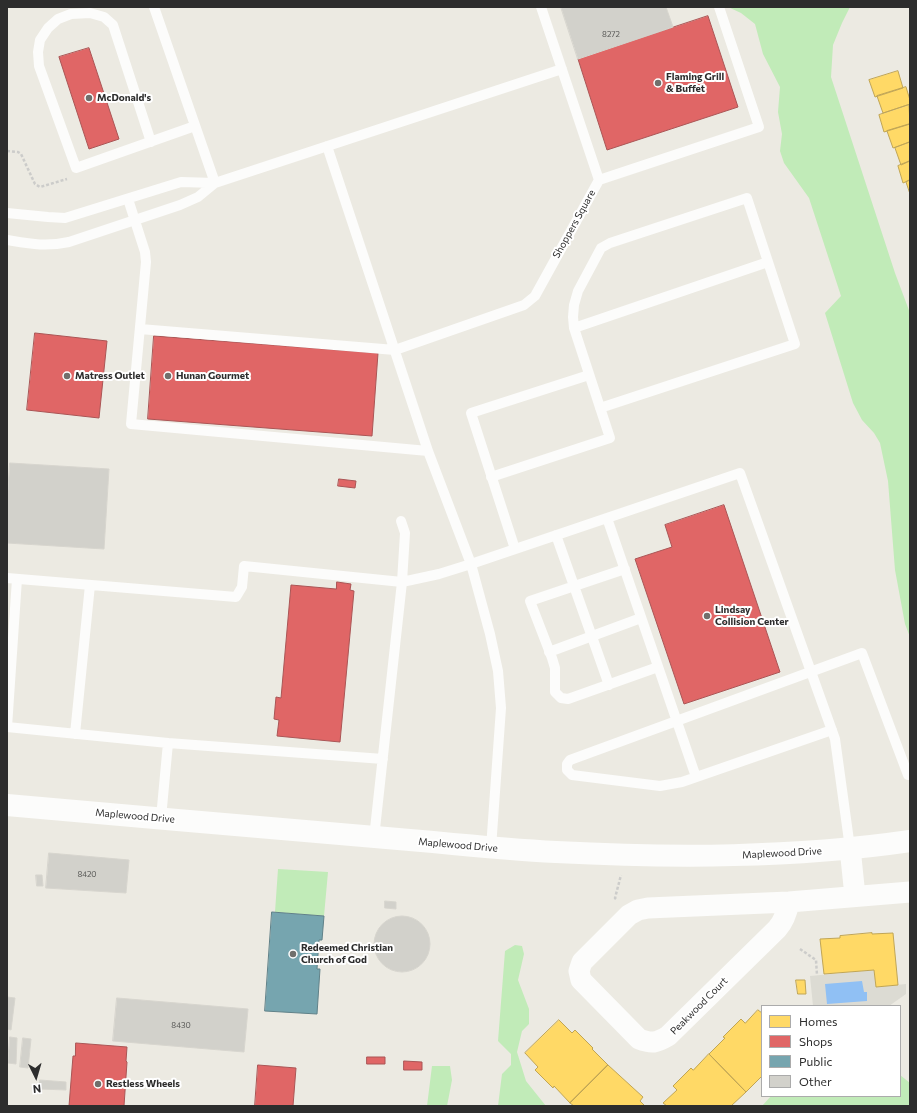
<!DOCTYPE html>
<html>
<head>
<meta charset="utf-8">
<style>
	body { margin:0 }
	#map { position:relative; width:917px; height:1113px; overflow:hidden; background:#eceae2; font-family:Commissioner,sans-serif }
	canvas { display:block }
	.frame { position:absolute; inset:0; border:8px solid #2d2d2d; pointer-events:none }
	.legend { position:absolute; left:761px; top:1005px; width:140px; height:92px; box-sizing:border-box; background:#fff; border:1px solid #ababab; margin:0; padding:5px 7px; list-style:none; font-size:12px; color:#2d2d2d }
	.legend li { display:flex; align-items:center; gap:8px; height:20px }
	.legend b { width:20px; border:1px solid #ababab }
	.north { position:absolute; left:16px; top:1057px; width:40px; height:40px; -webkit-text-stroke:3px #fff; paint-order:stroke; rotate:175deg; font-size:11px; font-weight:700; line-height:16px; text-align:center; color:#2d2d2d }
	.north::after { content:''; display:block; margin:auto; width:14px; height:18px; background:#2d2d2d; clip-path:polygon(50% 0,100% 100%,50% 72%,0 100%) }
</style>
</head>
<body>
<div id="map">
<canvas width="917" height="1113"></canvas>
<div class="frame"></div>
<ul class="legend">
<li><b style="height:11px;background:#ffd966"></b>Homes</li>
<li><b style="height:11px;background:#e06666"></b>Shops</li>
<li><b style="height:11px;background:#76a5af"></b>Public</li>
<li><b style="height:11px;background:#d2d1cb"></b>Other</li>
</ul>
<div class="north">N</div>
</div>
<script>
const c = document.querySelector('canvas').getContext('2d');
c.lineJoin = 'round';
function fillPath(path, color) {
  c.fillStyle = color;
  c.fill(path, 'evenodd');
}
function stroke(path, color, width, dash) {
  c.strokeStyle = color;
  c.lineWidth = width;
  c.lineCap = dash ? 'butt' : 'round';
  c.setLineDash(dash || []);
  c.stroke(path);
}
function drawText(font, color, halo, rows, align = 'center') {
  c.font = font + ' Commissioner,sans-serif';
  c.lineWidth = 4;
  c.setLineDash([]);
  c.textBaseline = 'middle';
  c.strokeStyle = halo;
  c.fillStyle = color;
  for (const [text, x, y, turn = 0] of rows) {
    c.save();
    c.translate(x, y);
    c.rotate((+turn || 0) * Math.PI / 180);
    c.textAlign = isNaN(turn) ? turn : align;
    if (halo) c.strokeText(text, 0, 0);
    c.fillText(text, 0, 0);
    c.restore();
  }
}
fillPath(new Path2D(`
	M728,7H850L842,23L833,45L831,77L895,273L910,313V637L905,624L895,570L888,481L880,443L874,433L862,420L853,403L825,313L841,296L809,198L784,163L780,151L782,134L778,112L780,87L763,54L755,24L741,13Z
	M278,869L328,872L324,916L275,912Z
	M515,945L522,946L524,954L518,980L529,1009V1024L522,1031L517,1052L526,1081L546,1106H498L502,1074L511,1065V1054L498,1041L505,951Z
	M432,1066H450L452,1080L447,1106H427Z
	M900,1075L910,1083V1106H762L771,1096H900Z`), '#c1ebb8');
fillPath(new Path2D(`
	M874,970L876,987L906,984V994L889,1006H813L810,976Z`), '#dcdbd3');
fillPath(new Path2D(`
	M862,981L864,992H867V1001L827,1004L825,984Z`), '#90c0f4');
const homes = new Path2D(`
	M898,71L903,88L875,97L869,80Z
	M906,87L910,100V104L883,113L877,96Z
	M909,105L910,124L884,132L879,115Z
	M910,124V142L893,148L887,131Z
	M910,142V161L901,165L895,148Z
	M910,161V180L903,183L898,166Z
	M910,180V194L906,182Z
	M872,933V934L893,933L898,985L876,987L874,970L824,974L820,939L840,938V936Z
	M796,980H805L806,994H798Z
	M758,1010L762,1013V1076L746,1092L709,1054L725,1038L723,1037L741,1019L745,1023Z
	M559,1020L572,1033L575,1030L593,1048L592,1049L608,1065L570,1103L554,1086L553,1088L535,1070L538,1067L525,1053Z
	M709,1054L746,1092L731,1106H667L663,1103L677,1090L673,1086L691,1068L693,1070Z
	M608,1065L643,1097L640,1101L645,1106H574L570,1103Z`);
fillPath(homes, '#ffd966');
stroke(homes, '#c0a555', 1);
const shops = new Path2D(`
	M708,16L738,107L607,150L578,59Z
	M89,48L119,139L89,149L59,57Z
	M35,333L107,341L99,418L27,410Z
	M154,336L378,353L372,436L148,419Z
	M339,479L356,481L355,488L338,486Z
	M724,505L780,672L684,704L635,559L672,547L665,525Z
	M337,582L351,584L350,590L354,591L340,742L277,736L279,720L274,719L276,697L281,698L291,585L336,589Z
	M76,1043L127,1047L126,1061L127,1062L124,1106H69L73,1056H75Z
	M367,1057H385V1064H367Z
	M404,1061L422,1062V1070H404Z
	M258,1065L296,1068L293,1106H255Z`);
fillPath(shops, '#e06666');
stroke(shops, '#a55', 1);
const public = new Path2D(`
	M272,912L324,916L322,940H319L317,969H320L317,1014L265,1011Z`);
fillPath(public, '#76a5af');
stroke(public, '#608188', 1);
const building = new Path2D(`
	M561,7H666L673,27L578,59Z
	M10,463L109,469L104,549L7,543V505Z
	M49,853L129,860L126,893L46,888Z
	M36,875H42L43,886H37Z
	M385,901L396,902V909L385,908Z
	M374 944a28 28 0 1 1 56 0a28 28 0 1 1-56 0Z
	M7,997L15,998L11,1030L7,1029Z
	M117,998L248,1009L244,1052L113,1041Z
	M10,1037L17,1038L16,1064L8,1063Z
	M23,1038L31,1039L28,1068L20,1067Z
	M40,1080L66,1082V1090L40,1089Z`);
fillPath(building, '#d2d1cb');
stroke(building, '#d7d5ce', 1);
stroke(new Path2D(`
	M7,151L18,152L21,154L35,184L40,187L67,179
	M616,899L615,898L621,875
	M800,949L816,960L817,975`), '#ccccca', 2.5, [3, 2]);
stroke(new Path2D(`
	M154,7L215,183
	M151,142L113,25L104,17L90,13L71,14L58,19L48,28L40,40L38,52L39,66L76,168L195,126
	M327,146L428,451L471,564L490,634L498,671L501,708L491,848
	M599,180L759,127L719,7
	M128,199L145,252L146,262L131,424L428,451
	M7,213L48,217L65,218L181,182L215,183L562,69
	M7,240C31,244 45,247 69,242L180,205L198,197L215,183
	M574,328L768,262
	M140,329L395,350L524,305L535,296L599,180L541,7
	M491,477L610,438L574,328L573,317L574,305L578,291L601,248L610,243L747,198L795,344L600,408
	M607,518L696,777
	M556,535L609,685
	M515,549L471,413L589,375
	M625,569L530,601L552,658L555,668V692L561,698L568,699L658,667
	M7,578L236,597L242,587L244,566L402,582L439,574L471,564L740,473L835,739L850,848
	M17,579L7,727L168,743
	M549,652L641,618
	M832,730L682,782L660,786L572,775L567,770V764L570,760L862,653L908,775
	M75,734L90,585
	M161,818L168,743L383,759
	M374,838L402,582L405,533L401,521`), '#fcfcfb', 10);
stroke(new Path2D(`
	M850,848L855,896
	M789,902C787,913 784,921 777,929L668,1036C656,1043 652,1044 639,1039L581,980L579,971L582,962L629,915L638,910L648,908L789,902L910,892`), '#fcfcfb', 21);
stroke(new Path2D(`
	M7,805C149,817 291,831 433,842C474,846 515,850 556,852C674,858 793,858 910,841`), '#fcfcfb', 22);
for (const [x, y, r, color] of [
	[658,83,4,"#706f6c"],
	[89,98,4,"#706f6c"],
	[67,376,4,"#706f6c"],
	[168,376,4,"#706f6c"],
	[707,616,4,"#706f6c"],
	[293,954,4,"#706f6c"],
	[98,1084,4,"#706f6c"]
]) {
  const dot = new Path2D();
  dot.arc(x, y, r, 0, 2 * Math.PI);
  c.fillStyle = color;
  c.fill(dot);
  stroke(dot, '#fff', 1.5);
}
drawText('8px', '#585856', null, [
	["8272",611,34],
	["8420",87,874],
	["8430",181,1025]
]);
drawText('bold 10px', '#2d2d2d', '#fff', [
	["Flaming Grill",666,77],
	["& Buffet",666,89],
	["McDonald's",97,98],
	["Matress Outlet",75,376],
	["Hunan Gourmet",176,376],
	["Lindsay",715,610],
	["Collision Center",715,622],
	["Redeemed Christian",301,948],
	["Church of God",301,960],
	["Restless Wheels",106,1084]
], 'left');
drawText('10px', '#2d2d2d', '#fff', [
	["Shoppers Square",574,224,-61],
	["Maplewood Drive",135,816,5],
	["Maplewood Drive",458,845,5],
	["Maplewood Drive",782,853,-3],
	["Peakwood Court",699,1006,-45]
]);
</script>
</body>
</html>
